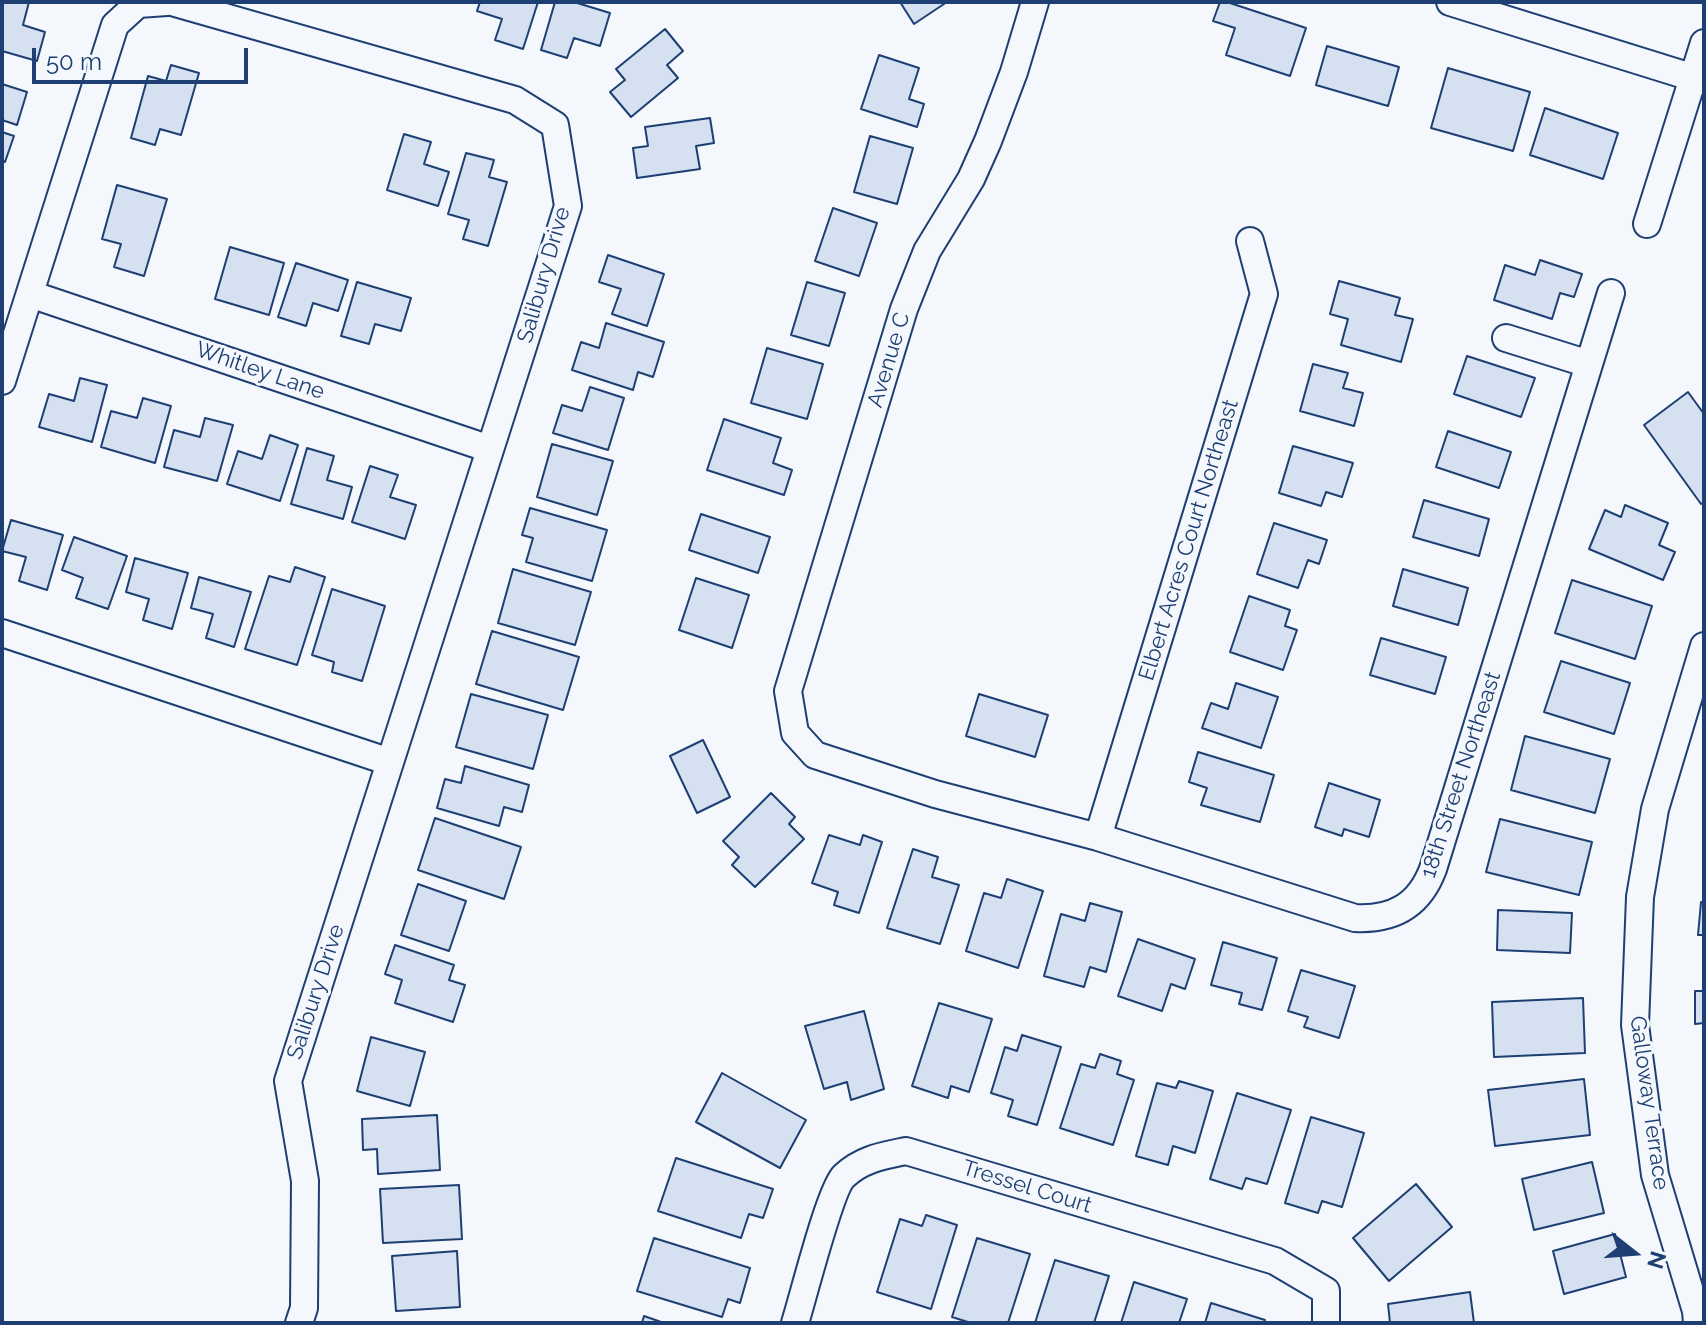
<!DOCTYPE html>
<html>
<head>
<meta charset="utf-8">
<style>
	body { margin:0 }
	#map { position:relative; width:1706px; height:1325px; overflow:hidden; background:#f4f7fb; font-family:Raleway,sans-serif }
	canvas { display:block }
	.frame { position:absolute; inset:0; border:4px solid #1d3f73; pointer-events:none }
	.north { position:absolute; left:1594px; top:1213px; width:80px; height:80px; -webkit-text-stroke:6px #f4f7fb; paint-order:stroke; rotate:107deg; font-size:22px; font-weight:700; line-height:32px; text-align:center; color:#1d3f73 }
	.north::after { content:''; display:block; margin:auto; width:28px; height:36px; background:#1d3f73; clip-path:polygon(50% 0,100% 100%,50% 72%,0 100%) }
	.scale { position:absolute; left:32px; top:48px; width:216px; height:36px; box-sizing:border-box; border:4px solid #1d3f73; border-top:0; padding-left:10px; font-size:24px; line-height:28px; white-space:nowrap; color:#1d3f73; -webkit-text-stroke:6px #f4f7fb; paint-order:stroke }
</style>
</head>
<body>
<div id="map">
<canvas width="1706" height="1325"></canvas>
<div class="frame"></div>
<div class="north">N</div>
<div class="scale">50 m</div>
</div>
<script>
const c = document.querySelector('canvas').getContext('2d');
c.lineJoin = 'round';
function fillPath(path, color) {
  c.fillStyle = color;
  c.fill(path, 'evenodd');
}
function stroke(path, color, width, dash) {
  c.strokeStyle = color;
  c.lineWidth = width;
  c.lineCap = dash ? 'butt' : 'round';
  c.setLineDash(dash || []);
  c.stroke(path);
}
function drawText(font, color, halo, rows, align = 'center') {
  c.font = font + ' Raleway,sans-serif';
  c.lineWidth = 6;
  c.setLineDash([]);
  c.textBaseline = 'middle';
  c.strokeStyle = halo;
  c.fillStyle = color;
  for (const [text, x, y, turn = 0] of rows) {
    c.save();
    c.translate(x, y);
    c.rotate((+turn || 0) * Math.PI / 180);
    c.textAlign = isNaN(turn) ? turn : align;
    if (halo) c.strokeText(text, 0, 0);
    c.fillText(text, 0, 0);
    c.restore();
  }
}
const building = new Path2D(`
	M2,2H29L23,25L45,32L37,61L2,51Z
	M480,2H538L523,49L495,40L502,19L477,11Z
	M555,2H574L610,13L600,46L574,38L567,58L541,50Z
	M900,2H947L914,24Z
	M1220,2H1227L1306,28L1290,76L1226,55L1235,28L1213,21Z
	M665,29L683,51L667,65L678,78L631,117L610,92L625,80L616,69Z
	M1327,46L1399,67L1388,106L1316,85Z
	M879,55L919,68L909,99L924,104L917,127L861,109Z
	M171,65L199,73L181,135L160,129L155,145L131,138L148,76L166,81Z
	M1448,68L1530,92L1513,151L1431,128Z
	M2,84L27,92L17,125L2,120Z
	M1545,108L1618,133L1603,179L1530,155Z
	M710,118L714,143L696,146L700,169L637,178L633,148L648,146L645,127Z
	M2,132L14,136L5,162L2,161Z
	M404,134L431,142L424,164L449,172L438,206L387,190Z
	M870,136L913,148L897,204L854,192Z
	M466,153L494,160L489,177L507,182L488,246L463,239L469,220L448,214Z
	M117,185L167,199L144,276L114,267L121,244L102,239Z
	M833,208L877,223L859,276L815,261Z
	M230,247L284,263L269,315L215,299Z
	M608,255L664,274L647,326L612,314L621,289L599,282Z
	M1540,260L1582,274L1574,297L1560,293L1552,319L1494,300L1505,265L1535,275Z
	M296,263L348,280L338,311L313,303L306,326L278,317Z
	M1339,281L1400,298L1395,315L1413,319L1401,362L1341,345L1348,319L1330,314Z
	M357,282L411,298L401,331L375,324L369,344L341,336Z
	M807,282L845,293L829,346L791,335Z
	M606,323L664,342L653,377L638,372L633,390L572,370L581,342L599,348Z
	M767,348L823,364L807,419L751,403Z
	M1467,356L1535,378L1521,417L1454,394Z
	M1313,364L1348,373L1343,388L1363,393L1354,426L1300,411Z
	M80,378L107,385L92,442L39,427L49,394L74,401Z
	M590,387L624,398L608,450L553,433L562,405L582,411Z
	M1688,392L1704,414V502L1701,504L1644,425Z
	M143,398L171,406L155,463L101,447L111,411L137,418Z
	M205,418L233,425L217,481L164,467L174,430L200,437Z
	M724,419L781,438L773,463L792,470L784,495L707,470Z
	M1448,431L1511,452L1499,488L1436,467Z
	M270,435L298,445L280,501L227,484L238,451L262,459Z
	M552,444L613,461L597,515L537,497Z
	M1293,446L1353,463L1342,497L1326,492L1321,506L1279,493Z
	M307,448L334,456L327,480L352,487L343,519L291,504Z
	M370,466L398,475L390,497L416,505L405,539L352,522Z
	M1424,500L1489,519L1479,556L1413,537Z
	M1625,505L1668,523L1659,545L1675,552L1663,580L1589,549L1605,510L1621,517Z
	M530,508L607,530L592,581L526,562L533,538L522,535Z
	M701,514L770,537L758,573L689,550Z
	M11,520L63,535L47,590L19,581L26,557L2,551Z
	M1274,523L1327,540L1319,564L1308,560L1298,588L1257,574Z
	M74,537L127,556L108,609L76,598L83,578L62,570Z
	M135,558L188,573L172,629L143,620L149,599L126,592Z
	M295,567L325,577L297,665L245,649L269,576L290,582Z
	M513,569L591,592L575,645L498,623Z
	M1403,569L1468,588L1458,625L1393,606Z
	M199,577L251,592L234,647L206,638L213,614L191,608Z
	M696,578L749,595L732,648L679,630Z
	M1572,580L1652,606L1635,659L1555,633Z
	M332,589L385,606L362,681L332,672L334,662L312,655Z
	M1249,596L1290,610L1285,626L1297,630L1283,670L1230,652Z
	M492,631L579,657L563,710L476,684Z
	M1381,638L1446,657L1435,694L1370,675Z
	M1561,661L1630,683L1614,734L1544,712Z
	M1236,683L1278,697L1261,748L1202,728L1211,703L1228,709Z
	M471,694L548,715L533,769L456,747Z
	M979,694L1048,715L1035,757L966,736Z
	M1525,736L1610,759L1595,813L1511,790Z
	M703,740L730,797L697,813L670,756Z
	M1198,752L1274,775L1260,822L1201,805L1207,788L1189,782Z
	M465,766L529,785L522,812L504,807L499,826L437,808L445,779L461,783Z
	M1329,783L1380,800L1369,837L1344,829L1342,836L1315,827Z
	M771,793L795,817L789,824L804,839L755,887L732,865L739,857L723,841Z
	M435,818L521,847L504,899L418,870Z
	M1500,819L1592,842L1579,895L1486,872Z
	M829,835L860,845L863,835L882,842L859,913L834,905L838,892L812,883Z
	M913,849L938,857L932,877L959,885L940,944L887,928Z
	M1007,879L1043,891L1018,968L966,951L984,893L1001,898Z
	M418,884L466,901L449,951L401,935Z
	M1701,902H1704V935H1698Z
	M1090,903L1122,912L1106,972L1090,967L1084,987L1044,976L1061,914L1085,921Z
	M1498,910L1572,913L1570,953L1497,950Z
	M1138,939L1195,959L1185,989L1171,984L1162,1011L1118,996Z
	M1223,942L1277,958L1262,1010L1239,1004L1242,993L1211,985Z
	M395,945L454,965L449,980L465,985L453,1022L395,1003L402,980L385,974Z
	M1301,970L1355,986L1339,1038L1304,1027L1308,1017L1288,1011Z
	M1695,991H1704V1023L1695,1024Z
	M1583,998L1585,1053L1494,1057L1492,1002Z
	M939,1003L992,1019L969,1092L951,1086L948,1098L912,1086Z
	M864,1011L884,1089L851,1100L847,1082L824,1089L805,1026Z
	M1022,1035L1061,1047L1037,1125L1008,1116L1013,1100L991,1093L1005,1047L1017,1051Z
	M371,1037L425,1052L410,1106L357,1091Z
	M1100,1054L1121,1061L1117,1074L1134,1080L1113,1145L1060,1128L1081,1064L1095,1068Z
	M722,1073L806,1120L780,1168L696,1122Z
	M1584,1079L1590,1135L1495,1146L1488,1090Z
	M1179,1081L1213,1091L1195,1153L1173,1146L1168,1165L1136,1156L1157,1083L1176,1088Z
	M1237,1093L1291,1110L1267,1184L1246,1178L1242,1189L1210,1179Z
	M437,1115L440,1170L378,1174L377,1149L363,1150L362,1119Z
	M1311,1117L1364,1133L1342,1207L1322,1201L1318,1213L1285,1203Z
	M676,1158L773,1189L763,1218L749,1214L741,1238L658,1211Z
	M1592,1162L1604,1213L1534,1230L1522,1179Z
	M1416,1184L1452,1227L1389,1281L1353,1238Z
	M459,1185L462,1239L383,1243L380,1189Z
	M926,1215L957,1225L931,1309L877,1292L900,1219L922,1226Z
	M1615,1234L1626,1277L1564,1294L1553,1251Z
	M654,1238L750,1268L740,1303L728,1299L722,1317L637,1291Z
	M977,1238L1030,1254L1008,1323H971L952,1317Z
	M457,1251L460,1307L396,1311L392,1256Z
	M1055,1260L1109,1276L1094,1323H1035Z
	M1134,1282L1187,1299L1179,1323H1121Z
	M1470,1292L1474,1323H1390L1388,1304Z
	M1211,1303L1265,1320L1264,1323H1205Z
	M644,1316L664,1323H642Z`);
fillPath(building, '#d5e0f0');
stroke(building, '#1d3f73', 2);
const minor = new Path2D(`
	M172,2L515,100L555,125L568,206L288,1081L305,1181L304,1308L299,1323
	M1035,2L1014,72L988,141L971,179L927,251L904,309L788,691L795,733L815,755L935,794L1098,837L1355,918C1393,920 1419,906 1433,869L1611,293
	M1450,2L1704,81
	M1647,224L1704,43
	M30,294L490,449
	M1506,338L1589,364
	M2,381L115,25L138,4L167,2
	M2,633L390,762
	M1098,837L1264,294L1250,241
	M795,1323C803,1298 830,1189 844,1176C862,1159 882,1156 906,1151L1275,1261L1326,1291V1323
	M1697,1323L1696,1311L1655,1175L1635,1025L1640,897L1655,809L1704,646`);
stroke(minor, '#1d3f73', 30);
stroke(minor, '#f4f7fb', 26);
drawText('22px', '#1d3f73', '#f4f7fb', [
	["Salibury Drive",544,275,-74],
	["Avenue C",889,360,-73],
	["Whitley Lane",260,371,19],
	["Elbert Acres Court Northeast",1189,540,-73],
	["18th Street Northeast",1461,775,-72],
	["Salibury Drive",316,992,-72],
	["Galloway Terrace",1649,1103,82],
	["Tressel Court",1027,1187,17]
]);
</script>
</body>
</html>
